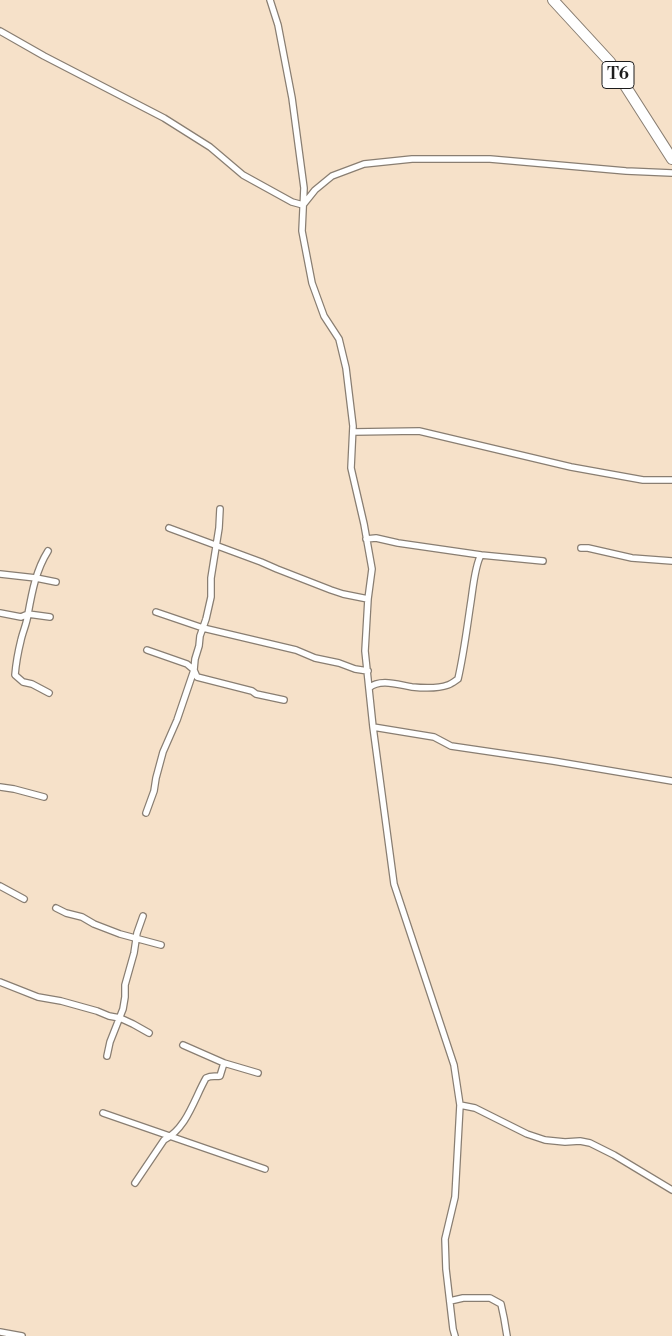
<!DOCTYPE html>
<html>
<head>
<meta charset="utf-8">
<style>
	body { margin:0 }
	canvas { display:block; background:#f6e1c9 }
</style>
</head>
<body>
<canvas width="672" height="1336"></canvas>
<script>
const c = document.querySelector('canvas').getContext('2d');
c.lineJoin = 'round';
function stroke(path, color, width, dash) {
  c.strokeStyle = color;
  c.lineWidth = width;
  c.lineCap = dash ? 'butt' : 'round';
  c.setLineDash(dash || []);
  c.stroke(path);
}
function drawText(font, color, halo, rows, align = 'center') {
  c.font = font + ' "Libre Bodoni",serif';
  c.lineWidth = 5;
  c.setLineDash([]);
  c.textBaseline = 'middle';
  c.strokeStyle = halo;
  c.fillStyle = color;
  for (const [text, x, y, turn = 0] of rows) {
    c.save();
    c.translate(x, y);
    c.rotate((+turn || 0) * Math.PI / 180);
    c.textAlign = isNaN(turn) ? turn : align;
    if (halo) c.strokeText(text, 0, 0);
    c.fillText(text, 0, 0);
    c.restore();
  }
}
const minor = new Path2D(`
	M270,0L278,25L292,98L304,188L302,231L312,283L324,316L339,339L346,368L353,426L351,468L364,524L372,569L368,599L365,651L373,727L394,884L454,1065L460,1105L455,1197L445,1239L446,1269L453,1329L455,1336
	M0,31L44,56L164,118L210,147L243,175L292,202L303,205L315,190L332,176L364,164L412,159H490L626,171L672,173
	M353,432L419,431L571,467L643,480H672
	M220,509L219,528L211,578V597L206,619L200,636L199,646L195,659L194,670L197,677L252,691L256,694L284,700
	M169,528L261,562L277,569L331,590L343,594L368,599
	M366,539L376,538L398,543L481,555
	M581,548H588L632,558L672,561
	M48,551C36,570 32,592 28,614C27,623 23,631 21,640C18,652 16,663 15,675L23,682L32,684L49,693
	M0,574L36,578L56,582
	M156,612L203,628L296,650L315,658L339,663L355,669L368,671
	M0,613L21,617L28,614L50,617
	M369,688C380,678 399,685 412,687C422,688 437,689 448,685C451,684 455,681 458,679C464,653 467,627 471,601C473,588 475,565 481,555L543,561
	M373,727L434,737L451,746L553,761L672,781
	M0,787L14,789L44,797
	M146,813L154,791L156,778L163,752L177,720L194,670L187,664L147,650
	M0,886L24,899
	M56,908L66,913L82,917L94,924L120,934L161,945
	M0,982L38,997L61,1001L97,1011L109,1016L120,1018L133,1024L149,1033
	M183,1045L224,1063L258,1073
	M107,1056L110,1042L123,1009L125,997V985L134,953L137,933L143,916
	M460,1105L475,1108L527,1134L545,1140L565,1142L580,1141L590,1143L614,1155L672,1190
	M103,1113L265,1169
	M135,1183L164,1140C187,1128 194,1099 206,1078C212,1075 215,1077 220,1076L224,1063
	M450,1301L463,1298H490L501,1304L504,1318L507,1336
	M0,1332L22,1336`);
const trunk = new Path2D(`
	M553,0L610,62L672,159`);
stroke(minor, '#897e72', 8);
stroke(trunk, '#897e72', 12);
stroke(minor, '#fff', 5.5);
stroke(trunk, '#fff', 10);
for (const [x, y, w] of [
	[618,75,32]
]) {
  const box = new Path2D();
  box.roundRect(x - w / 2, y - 13.5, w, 27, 4);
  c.fillStyle = '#fff';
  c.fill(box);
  stroke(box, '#1c1c1c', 1);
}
drawText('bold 16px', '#1c1c1c', null, [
	["T6",618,75]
]);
</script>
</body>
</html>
